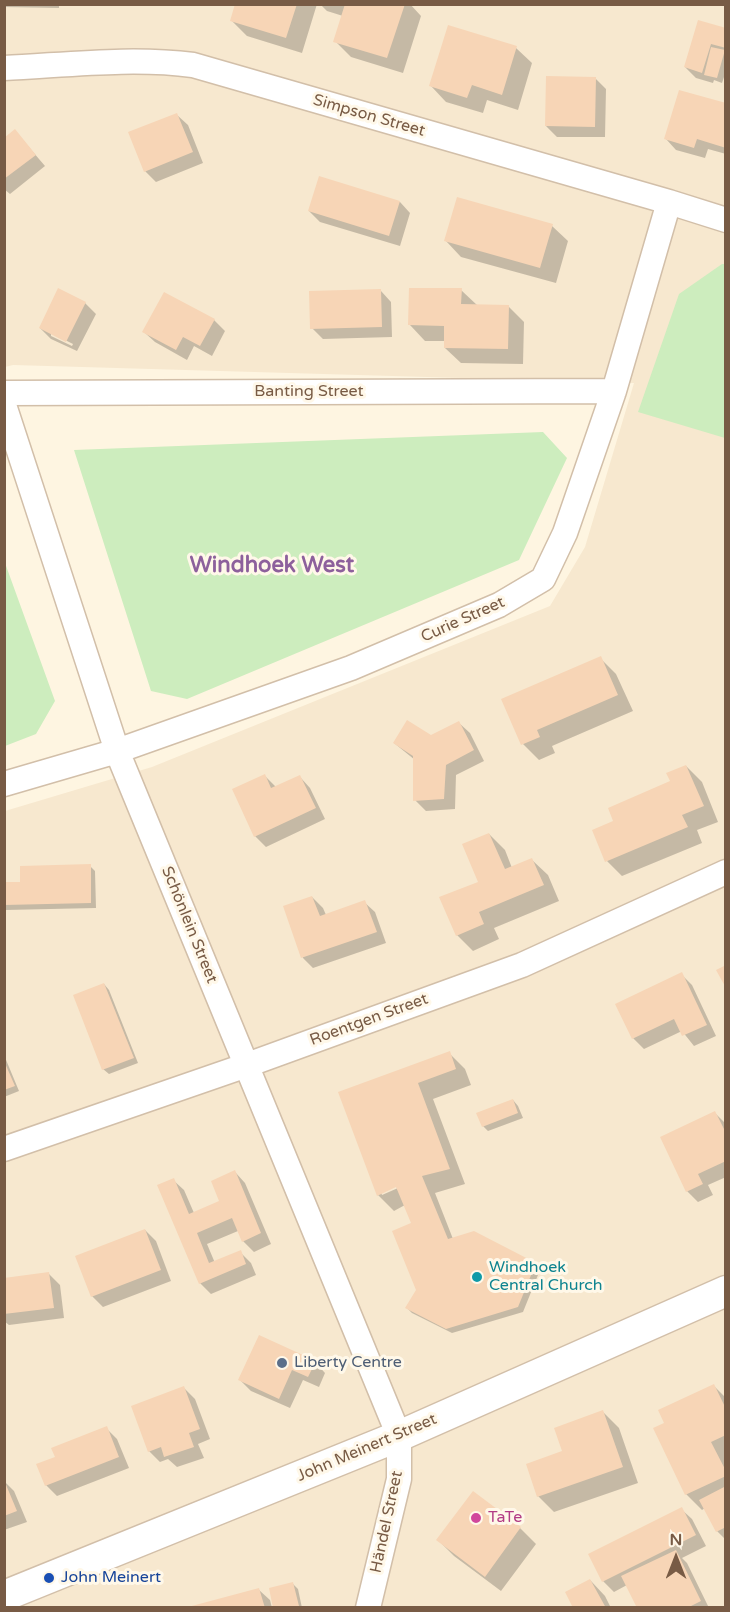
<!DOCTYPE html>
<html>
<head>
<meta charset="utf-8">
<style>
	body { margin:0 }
	#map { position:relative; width:730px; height:1612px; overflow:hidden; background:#fef5e1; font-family:"Varela Round",sans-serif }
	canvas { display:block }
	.frame { position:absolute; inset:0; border:6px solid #785b45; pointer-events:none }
	.north { position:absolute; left:646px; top:1528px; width:60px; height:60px; -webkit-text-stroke:4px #fff8e9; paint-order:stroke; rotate:0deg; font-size:16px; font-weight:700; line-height:24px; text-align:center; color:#785b45 }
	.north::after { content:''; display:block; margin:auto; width:21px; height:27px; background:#785b45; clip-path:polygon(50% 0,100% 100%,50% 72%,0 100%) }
</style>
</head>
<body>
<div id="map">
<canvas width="730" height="1612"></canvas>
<div class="frame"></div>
<div class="north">N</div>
</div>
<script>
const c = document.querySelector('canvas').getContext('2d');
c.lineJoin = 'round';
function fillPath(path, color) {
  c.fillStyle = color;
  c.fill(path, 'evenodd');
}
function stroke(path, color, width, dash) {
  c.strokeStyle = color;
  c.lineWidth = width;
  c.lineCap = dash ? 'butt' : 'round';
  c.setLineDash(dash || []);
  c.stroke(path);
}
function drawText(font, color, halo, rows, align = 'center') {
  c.font = font + ' "Varela Round",sans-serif';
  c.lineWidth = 6;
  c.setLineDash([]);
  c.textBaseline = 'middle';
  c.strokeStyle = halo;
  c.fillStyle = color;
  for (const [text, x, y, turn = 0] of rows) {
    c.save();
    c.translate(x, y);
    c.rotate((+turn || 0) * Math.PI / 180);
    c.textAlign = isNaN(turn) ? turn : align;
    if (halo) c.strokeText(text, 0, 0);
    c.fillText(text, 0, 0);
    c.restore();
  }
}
fillPath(new Path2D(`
	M5,5H725V1607H5V811L152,767L550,606L585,547L634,383L13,365L5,367Z`), '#f7e8cf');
fillPath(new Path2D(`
	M722,264H725V438L638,412L679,294Z
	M543,432L567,458L519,560L187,699L151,691L74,450Z
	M5,563L55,701L36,734L5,746Z`), '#cdedbe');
fillPath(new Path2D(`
	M4,4H59V8L5,7Z
	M236,4H317L302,53L247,36L232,21Z
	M320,4H410L421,16L403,73L351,57L335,41L343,16L327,11Z
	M726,30V71L722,83L714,80L713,83L696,78L685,67Z
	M516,48L532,63L518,110L487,100L483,113L446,102L431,86Z
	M595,78L606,89L605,137H557L546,126Z
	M726,105V154L708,149L705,158L676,150L666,139Z
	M177,115L188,125L203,163L156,182L145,171Z
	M15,131L45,166L10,194L4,189V140Z
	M400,202L410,213L400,246L320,222L309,211Z
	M552,226L568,241L556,283L461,257L446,241Z
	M461,290L478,306H508L524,322L523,364L461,363L445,348V341H425L410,325Z
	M381,291L391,302L392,337L323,339L312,328Z
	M165,294L214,320L225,331L212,356L194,346L187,360L155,342L144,332Z
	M85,303L96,314L77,351L51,339L40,328ZM51,333L73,344L72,346L51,336Z
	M600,658L616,674L633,711L552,746L555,753L539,760L523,744Z
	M459,723L470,733L484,761L456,775L455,809L426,811L415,800V760L394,743L431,737Z
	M686,766L702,782L718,822L697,830L702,843L622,876L607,861L615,822L672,782Z
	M265,776L276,787L300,777L310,788L325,819L266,847L255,836Z
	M489,834L505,850L512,868L532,860L548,875L559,901L494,928L499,939L473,951L457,935L480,882Z
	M90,866L95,871L96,908L6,910L4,908V883H22Z
	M312,897L323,908L326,915L364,902L375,912L386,943L313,968L303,958L285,907Z
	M681,974L692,985L716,1036L694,1046L682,1031L644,1049L633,1038Z
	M104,984L109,990L138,1063L109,1074L103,1069Z
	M449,1053L465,1069L471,1085L433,1099L465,1184L435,1193L453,1239L535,1264L540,1270L523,1312L452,1333L412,1313L407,1308L418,1290L413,1224L405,1205L394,1211L378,1195L340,1093ZM398,1185V1188L382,1195L381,1192Z
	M4,1055L19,1091L4,1097Z
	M513,1100L518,1106L523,1118L488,1131L483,1126Z
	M715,1113L726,1124V1177L708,1185L713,1195L698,1202L687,1191L662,1138Z
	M235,1172L245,1183L271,1244L254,1252L243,1241L238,1231L207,1244L215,1263L240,1252L251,1263L256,1275L211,1294L200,1283L173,1180L184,1190L194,1213L221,1202Z
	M145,1230L156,1241L171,1281L103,1307L92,1296Z
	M49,1274L60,1285L64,1318L9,1325L4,1321V1279Z
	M315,1362L325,1373L319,1387L303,1380L290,1408L251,1391L240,1380Z
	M714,1386L726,1398V1540L717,1531L705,1508L702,1510L686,1494L666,1424Z
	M184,1388L195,1399L210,1439L198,1444L204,1458L177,1467L168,1459L160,1462L149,1451Z
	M603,1412L619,1428L638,1483L554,1512L538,1496L564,1452Z
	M106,1428L117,1439L129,1468L57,1496L46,1485L57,1458Z
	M4,1481L14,1491L27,1522L4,1530Z
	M473,1494L520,1528L536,1544L501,1591L454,1556L438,1540Z
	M681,1509L692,1519L706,1546L682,1558L687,1563L709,1608H638L627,1585L614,1592L603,1581Z
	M590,1580L605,1596L611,1608H575Z
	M293,1584L298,1589L302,1608H275Z
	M259,1590L270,1600L272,1608H191Z`), '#0003');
fillPath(new Path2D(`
	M235,4H297L286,38L230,21Z
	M345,4H405L387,58L333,42Z
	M698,20L726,28V48L711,44L702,73L684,67Z
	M448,25L517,46L502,95L472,85L467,98L429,86Z
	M711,47L725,50L717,78L704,75Z
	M546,76L596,77L595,127L545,126Z
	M679,90L726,103V148L697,139L694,148L664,139Z
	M177,113L193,152L144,172L128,132Z
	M15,129L36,155L4,179V138Z
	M319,176L400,201L389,236L308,211Z
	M457,197L553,224L540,268L444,241Z
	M58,288L86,302L66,342L39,328Z
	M409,288H462L461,304L509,305L508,349L444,348V326L408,325Z
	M381,289L382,327L310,329L309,291Z
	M164,292L215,319L200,346L183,337L176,350L142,332Z
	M601,656L618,695L537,730L540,737L521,745L501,699Z
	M407,720L431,735L459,721L474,750L446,765L444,799L413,801V756L393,743Z
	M686,765L704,806L682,815L688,827L605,862L592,830L613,821L608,808L670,781L666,773Z
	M265,774L271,788L300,775L316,808L254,837L232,789Z
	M489,833L505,869L532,858L544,885L479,912L484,924L456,936L439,897L478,882L462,844Z
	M91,864V903L4,905V882H20V866Z
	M312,896L320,916L365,900L377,932L301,958L283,906Z
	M726,965V988L716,970Z
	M682,972L707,1025L682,1036L674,1019L632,1039L615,1004Z
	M104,983L134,1058L102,1070L73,995Z
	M450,1051L456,1069L418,1083L450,1169L422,1176L448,1239L474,1231L536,1263L518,1307L446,1329L405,1308L416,1290L392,1231L411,1223L396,1187L377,1196L338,1092Z
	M4,1061L15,1086L4,1090Z
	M513,1099L518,1113L482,1127L476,1113Z
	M715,1111L726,1133V1161L698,1174L703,1184L686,1192L660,1137Z
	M235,1170L261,1233L242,1242L232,1218L197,1233L209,1263L241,1250L246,1264L199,1284L157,1185L174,1178L189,1214L219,1201L211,1181Z
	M145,1229L161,1270L91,1297L75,1256Z
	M49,1272L54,1308L4,1314V1278Z
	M259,1335L316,1361L308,1377L292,1370L279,1399L238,1380Z
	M714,1384L726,1409V1435L711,1442L726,1471V1476L685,1495L653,1428L664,1423L658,1410Z
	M184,1386L200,1429L189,1433L194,1447L164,1457L161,1447L148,1452L131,1406Z
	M603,1410L623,1467L537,1497L526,1464L562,1451L554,1428Z
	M107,1426L119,1457L45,1486L36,1464L55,1457L51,1448Z
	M4,1480L17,1511L4,1516Z
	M726,1486V1527L716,1532L699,1500Z
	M473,1491L521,1527L485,1577L436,1540Z
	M682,1507L696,1535L602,1582L588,1554Z
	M676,1550L701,1601L687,1608H637L621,1576Z
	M590,1579L606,1608H573L565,1592Z
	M293,1582L299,1606L273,1608L269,1588Z
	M259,1588L265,1608H188V1607Z`), '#f7d5b6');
const minor = new Path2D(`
	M4,68C67,65 131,57 193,65L669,202L726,220
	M4,393L614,391
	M4,405L117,751L399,1436V1479L368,1608
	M4,784L117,751L351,668L499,605L543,579L565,533L614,391L669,202
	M4,1149L247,1065L522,965L726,872`);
const tertiary = new Path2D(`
	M4,1596L399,1436L726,1291`);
stroke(minor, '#d2bfa9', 27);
stroke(tertiary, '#d2bfa9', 33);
stroke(minor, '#fff', 24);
stroke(tertiary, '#fff', 30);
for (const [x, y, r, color] of [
	[477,1277,6,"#0f9aa8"],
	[282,1363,6,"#5c6f8a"],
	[476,1518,6,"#d1479c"],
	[49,1578,6,"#1a4fb4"]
]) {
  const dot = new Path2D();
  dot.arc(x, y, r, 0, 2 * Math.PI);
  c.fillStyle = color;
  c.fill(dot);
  stroke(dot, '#fff8e9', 2);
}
drawText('16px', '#785b45', '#fff8e9', [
	["Simpson Street",369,116,16],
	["Banting Street",309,392],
	["Curie Street",463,620,-24],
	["Schönlein Street",189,925,68],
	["Roentgen Street",369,1020,-20],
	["John Meinert Street",367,1448,-23],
	["Händel Street",387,1522,-78]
]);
drawText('16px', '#0d838f', '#fff8e9', [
	["Windhoek",489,1268],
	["Central Church",489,1286]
], 'left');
drawText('16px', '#4e5e75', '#fff8e9', [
	["Liberty Centre",294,1363]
], 'left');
drawText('16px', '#b23c85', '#fff8e9', [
	["TaTe",488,1518]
], 'left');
drawText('16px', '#164399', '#fff8e9', [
	["John Meinert",61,1578]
], 'left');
drawText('bold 22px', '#8d609c', '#fff8e9', [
	["Windhoek West",272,566]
]);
</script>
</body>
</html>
